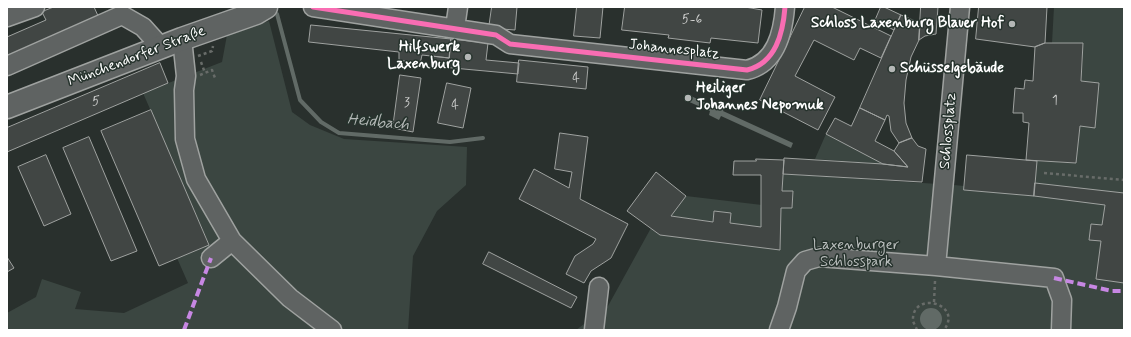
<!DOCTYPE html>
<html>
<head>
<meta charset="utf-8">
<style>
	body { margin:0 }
	#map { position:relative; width:1131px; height:337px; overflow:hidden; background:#29302d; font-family:Mynerve,sans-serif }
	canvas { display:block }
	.frame { position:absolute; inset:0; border:8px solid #fff; pointer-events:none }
</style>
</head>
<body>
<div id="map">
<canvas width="1131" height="337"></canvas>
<div class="frame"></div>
</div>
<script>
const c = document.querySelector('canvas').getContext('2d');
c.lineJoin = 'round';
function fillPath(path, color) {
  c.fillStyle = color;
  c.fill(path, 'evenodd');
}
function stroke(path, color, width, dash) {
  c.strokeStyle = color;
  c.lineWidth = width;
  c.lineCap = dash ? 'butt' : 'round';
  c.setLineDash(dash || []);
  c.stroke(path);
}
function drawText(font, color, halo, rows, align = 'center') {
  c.font = font + ' Mynerve,sans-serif';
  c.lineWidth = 3;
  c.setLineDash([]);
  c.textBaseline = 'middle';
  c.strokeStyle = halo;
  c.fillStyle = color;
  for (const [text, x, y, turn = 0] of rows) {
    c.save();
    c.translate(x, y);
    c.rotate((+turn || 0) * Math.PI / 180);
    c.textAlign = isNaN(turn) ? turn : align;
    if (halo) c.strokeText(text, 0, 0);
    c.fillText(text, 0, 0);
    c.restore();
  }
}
fillPath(new Path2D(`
	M1054,7L1124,8V330H576L608,306L651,228L660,235L780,250L781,208H792L793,192L782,191L783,174L954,185L964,186V190L1034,196L1037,161L1076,163L1080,126L1083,44L1052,43Z
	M269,21L292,112L310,125L344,139L467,147L466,185L437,211L413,256L408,330H7V313L36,297L42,279L81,292L75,309L124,313L188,283L177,258L209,244L143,93L222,62L227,35Z
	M826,134L883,164L815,159Z
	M686,196L762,205L761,227L730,223L731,213L714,211L713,222L671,216Z`), '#3b4641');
fillPath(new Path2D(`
	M689,95L712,106L715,101L725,106L723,111L793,143L791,148L721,116L719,120L709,115L710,111L687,101Z
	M920 319a11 11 0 1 1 22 0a11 11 0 1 1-22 0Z`), '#616a66');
stroke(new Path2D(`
	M277,14L300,100L321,122L339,133L450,142L483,138`), '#616a66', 4);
const building = new Path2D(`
	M54,7H94L99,18L7,57V37L46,20L42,12Z
	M492,7H517L515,30L489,28Z
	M577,7H603L600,38L574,36Z
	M625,7H745L762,10L758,43L711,38L710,43L668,38L669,35L622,30Z
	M805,7H832L891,36L881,58L860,48L854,60L814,40L795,76L835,97L818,130L760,100Z
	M881,7H884L901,15L894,30L875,21Z
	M921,7H938L936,34L925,36L919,40Z
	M979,7H1047L1045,43L1035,47L976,39Z
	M901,15L920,23L919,40L911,57L906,80L904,103L906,123L912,138L899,143L891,131L889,116L887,115L885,120L860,108Z
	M311,25L451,39L449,58L422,55L420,64L399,60V52L309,42Z
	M451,39L488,43L486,60L519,63L518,74L431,66L432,56L449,58Z
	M1045,43H1083L1081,81L1099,83L1095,128L1080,126L1076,163L1026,160L1029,123L1023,122V113H1013L1015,88L1024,89L1025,80L1033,81L1035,47Z
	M519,60L588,67L586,89L517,82Z
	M160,63L168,83L7,152V128Z
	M400,75L421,78L413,132L393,128Z
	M447,83L471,88L463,128L438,123Z
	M860,108L885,120L875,141L894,151L908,167L883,164L826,134L835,118L851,126Z
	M151,110L209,245L159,266L101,131Z
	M560,133L588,137L580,199L628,224L611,258L591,271L584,283L566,274L575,256L593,244L596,239L519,199L534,169L569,188L572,172L555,169Z
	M89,137L137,251L111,261L63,148Z
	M912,138L918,146L926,149L922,182L783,174L784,158L883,164L908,167L894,151L899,143Z
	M46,155L71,214L44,226L18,167Z
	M967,155L1037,161L1034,196L964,190Z
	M756,159L784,160L782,191H793L792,208H781L780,250L660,235L627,211L656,172L686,196L671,216L713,222L714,211L731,213L730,223L761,227V175H733L734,161H756Z
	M1035,183L1124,193V283L1096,279L1101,241L1089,240L1091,224L1102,225L1105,205L1034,196Z
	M489,252L577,297L571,308L483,264Z
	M7,257L14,268L7,272Z`);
fillPath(building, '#414644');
stroke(building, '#9fa2a0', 1);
const minor = new Path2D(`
	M313,7L496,35L510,44L747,70C776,63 783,33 785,7
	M7,17L35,7
	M455,28L458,7
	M182,39L186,76L184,90L185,139L196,179L232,241L290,298L332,330
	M7,66L122,15L143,27L161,47
	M211,258L232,241
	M936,266L960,7
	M594,330L599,287
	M779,330L787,307L796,271L805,261L819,257L936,266L1054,278L1062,300L1061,330`);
const major = new Path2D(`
	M7,107L182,39L256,13L266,7`);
stroke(minor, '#9fa2a0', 21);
stroke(major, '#9fa2a0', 25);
stroke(new Path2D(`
	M198,56L212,51L213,46
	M201,62L205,73
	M200,75L212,70L215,78
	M1044,173L1124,180
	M934,302L935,281
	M917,330C916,327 914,324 913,321C911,290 964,303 944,330`), '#686c69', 2.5, [3, 3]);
stroke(minor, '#5f6362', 18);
stroke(major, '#5f6362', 22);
stroke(new Path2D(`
	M1054,278L1112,291H1124
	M184,330L211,258`), '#c787e3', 4, [8, 4]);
stroke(new Path2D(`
	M313,7L496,35L510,44L747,70C776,63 783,33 785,7`), '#f96db3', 5);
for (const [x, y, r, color] of [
	[1012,24,4,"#b4b7b6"],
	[468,57,4,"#b4b7b6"],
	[892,69,4,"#b4b7b6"],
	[688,98,4,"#b4b7b6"]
]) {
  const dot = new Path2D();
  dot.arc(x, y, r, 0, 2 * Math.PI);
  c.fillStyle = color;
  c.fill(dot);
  stroke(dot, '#26332d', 1.5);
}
drawText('13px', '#d0d1d0', null, [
	["5-6",692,20],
	["4",576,79],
	["1",1055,101],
	["5",96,102],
	["3",407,103],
	["4",455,106]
]);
drawText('bold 15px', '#fff', '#26332d', [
	["Schloss Laxenburg Blauer Hof",1004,24],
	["Hilfswerk",460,48],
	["Laxenburg",460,65],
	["Schüsselgebäude",900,69,"left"],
	["Heiliger",696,89,"left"],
	["Johannes Nepomuk",696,106,"left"]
], 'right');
drawText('15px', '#fff', '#26332d', [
	["Johannesplatz",674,50,6],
	["Münchendorfer Straße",137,57,-21],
	["Schlossplatz",949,131,-85]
]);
drawText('15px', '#bbbfbe', '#26332d', [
	["Laxenburger",856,246],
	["Schlosspark",856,263]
]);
drawText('italic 16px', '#b3b8b6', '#26332d', [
	["Heidbach",378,123,5]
]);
</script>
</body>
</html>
